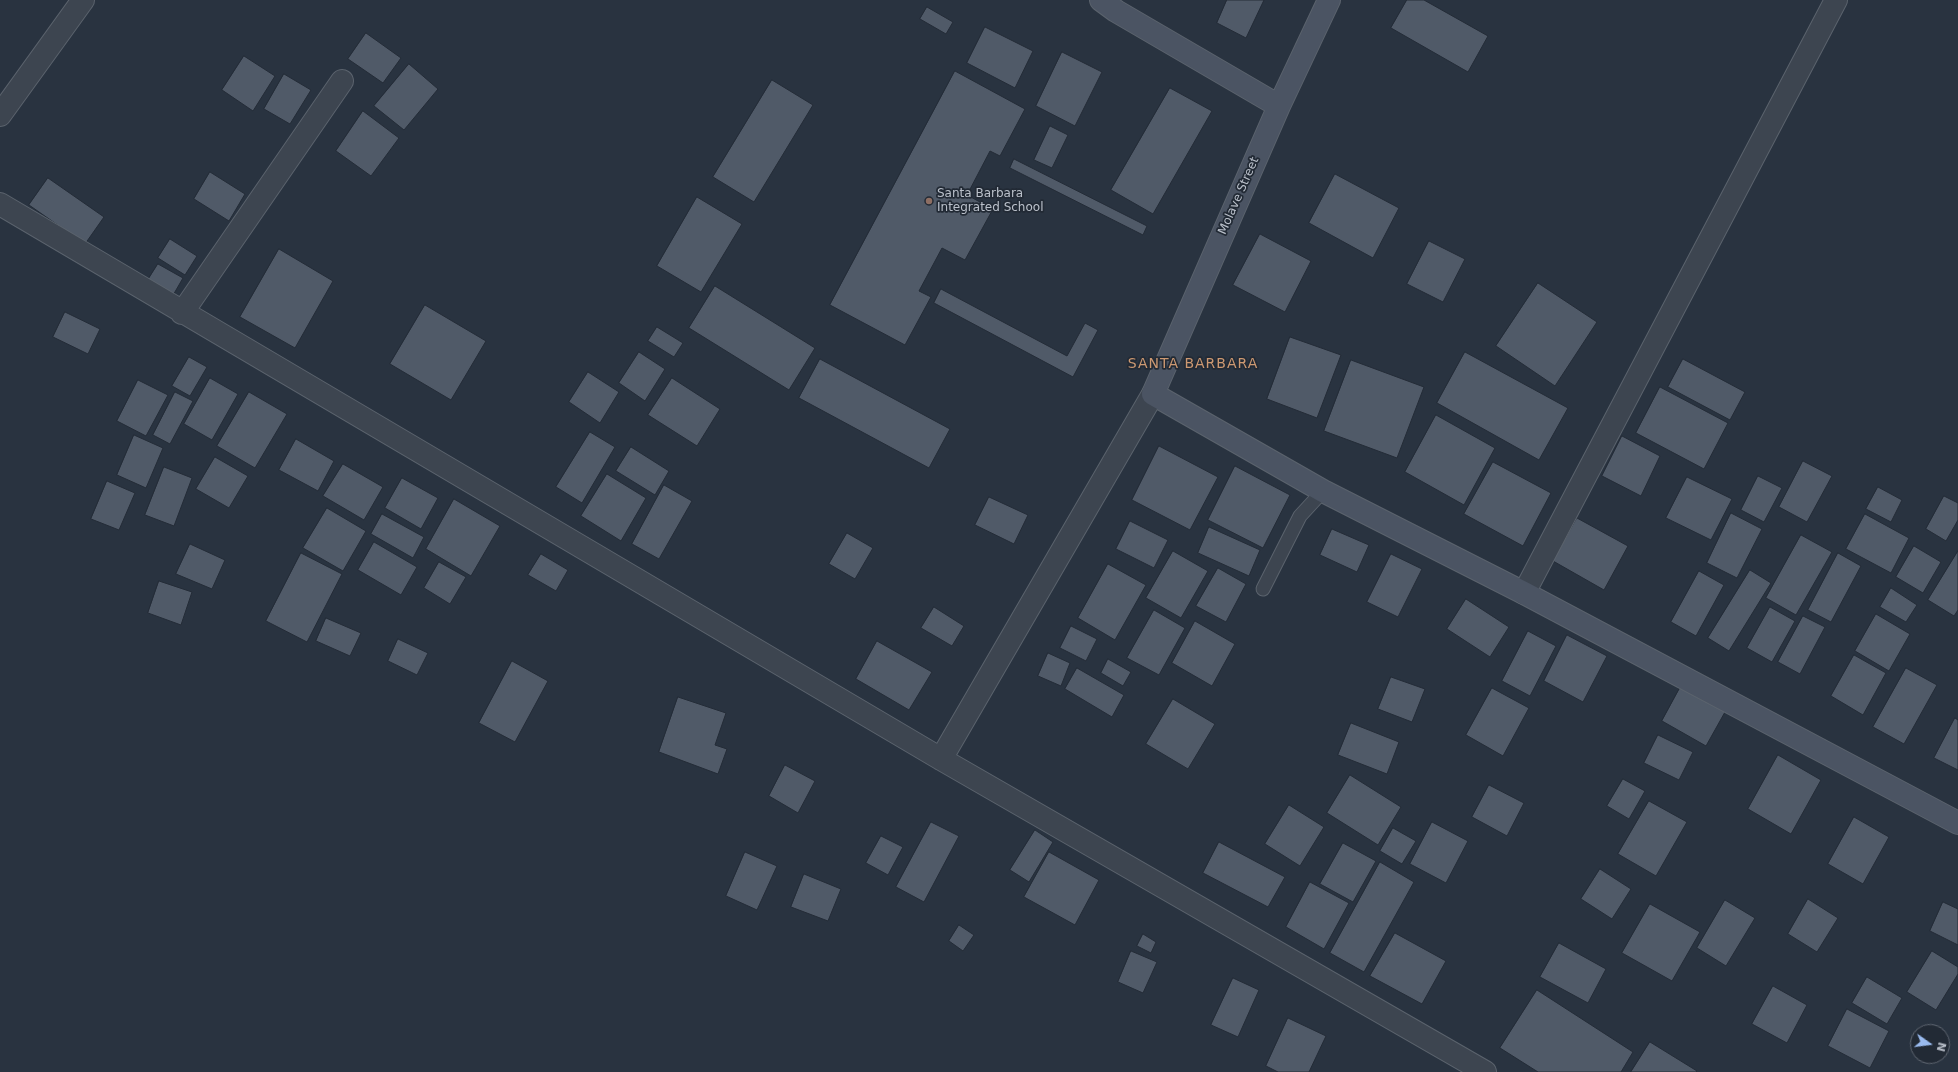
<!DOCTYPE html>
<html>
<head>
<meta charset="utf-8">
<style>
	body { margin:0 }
	#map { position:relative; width:1958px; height:1072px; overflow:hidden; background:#293340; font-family:"DejaVu Sans",sans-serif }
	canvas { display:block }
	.north { position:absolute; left:1910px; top:1024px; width:40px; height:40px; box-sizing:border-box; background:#222a35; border:1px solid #5f6671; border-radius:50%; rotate:104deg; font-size:11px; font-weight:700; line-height:16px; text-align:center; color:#bac0ca }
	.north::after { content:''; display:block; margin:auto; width:14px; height:18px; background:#9abbef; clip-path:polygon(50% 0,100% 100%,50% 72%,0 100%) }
</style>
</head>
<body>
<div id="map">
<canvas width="1958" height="1072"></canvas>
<div class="north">N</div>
</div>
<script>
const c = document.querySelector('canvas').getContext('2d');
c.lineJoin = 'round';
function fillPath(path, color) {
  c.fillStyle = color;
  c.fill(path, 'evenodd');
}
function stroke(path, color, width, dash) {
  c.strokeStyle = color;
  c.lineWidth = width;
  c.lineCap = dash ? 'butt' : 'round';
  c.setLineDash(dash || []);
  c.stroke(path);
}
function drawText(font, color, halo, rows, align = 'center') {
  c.font = font + ' "DejaVu Sans",sans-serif';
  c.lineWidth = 3.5;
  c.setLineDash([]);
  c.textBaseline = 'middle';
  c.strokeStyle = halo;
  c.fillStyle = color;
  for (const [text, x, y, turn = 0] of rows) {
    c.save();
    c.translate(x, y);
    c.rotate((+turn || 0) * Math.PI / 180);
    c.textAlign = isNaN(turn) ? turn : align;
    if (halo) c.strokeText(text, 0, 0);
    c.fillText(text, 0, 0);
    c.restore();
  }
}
const building = new Path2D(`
	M1227,0H1264L1246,38L1217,23Z
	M1407,0H1424L1488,36L1468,72L1391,28Z
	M927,7L953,22L946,34L920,19Z
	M985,27L1033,51L1015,88L967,63Z
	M366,33L401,58L383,83L348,59Z
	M1062,52L1102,72L1075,126L1036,106Z
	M244,56L275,76L253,111L222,90Z
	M409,64L438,89L404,130L374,106Z
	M955,71L1025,109L1000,156L990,151L967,195L993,209L965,260L942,248L919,291L931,297L905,345L830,305Z
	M284,74L311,90L290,124L264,109Z
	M772,80L813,105L754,202L713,177Z
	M1170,88L1212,111L1153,214L1111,190Z
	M363,111L399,138L371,176L336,151Z
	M1050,126L1068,135L1052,168L1034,160Z
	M1014,159L1147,226L1143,235L1010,168Z
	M210,172L245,194L229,221L194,199Z
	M1335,174L1399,208L1373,258L1309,223Z
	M48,178L104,217L85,244L29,205Z
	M697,197L742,224L701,292L657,266Z
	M1260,234L1311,261L1285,312L1233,285Z
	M170,239L197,256L185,275L158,258Z
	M1429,241L1465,259L1443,302L1407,284Z
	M279,249L333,281L295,348L240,317Z
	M158,264L183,278L172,297L146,283Z
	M1538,283L1597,322L1555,386L1496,346Z
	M715,286L815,348L789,390L689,328Z
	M941,289L1067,356L1085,323L1098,330L1073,377L934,303Z
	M425,305L486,341L451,400L390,364Z
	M65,312L100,329L88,354L53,337Z
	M657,327L683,343L674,357L648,341Z
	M1290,337L1341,355L1317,418L1267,399Z
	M639,352L665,369L645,401L619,383Z
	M1465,352L1568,408L1539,460L1437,403Z
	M189,357L207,367L190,396L172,386Z
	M820,359L950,429L929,468L799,398Z
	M1683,359L1745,392L1730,420L1668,387Z
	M1351,360L1424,387L1397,458L1324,431Z
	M588,372L619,392L600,423L569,402Z
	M210,378L238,394L212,440L184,424Z
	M672,378L720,409L697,446L648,415Z
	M138,380L168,395L146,436L117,421Z
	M1660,387L1728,423L1704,469L1636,433Z
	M175,392L193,401L170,444L153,435Z
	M249,392L287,414L255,468L217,446Z
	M1436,415L1495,448L1464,505L1405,472Z
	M590,432L615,447L582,503L556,487Z
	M134,435L163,448L146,488L117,475Z
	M1622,436L1660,456L1641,496L1602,476Z
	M296,439L334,461L318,491L279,470Z
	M1159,446L1218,477L1190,530L1132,500Z
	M631,447L669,471L655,495L616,471Z
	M215,457L248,476L229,508L196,489Z
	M1803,461L1832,476L1807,522L1779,507Z
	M1493,462L1551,493L1523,546L1464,514Z
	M343,464L383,487L364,520L323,496Z
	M1235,466L1290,495L1263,548L1208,520Z
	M164,467L192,478L174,526L145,515Z
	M607,474L646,498L621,541L581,516Z
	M1758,476L1782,488L1764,522L1741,510Z
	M1687,477L1732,499L1711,540L1666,518Z
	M402,478L438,498L421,529L385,508Z
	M107,481L135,493L119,530L91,519Z
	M664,485L692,501L659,559L632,544Z
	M1878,487L1902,500L1891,522L1866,509Z
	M1944,496L1958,503V520L1946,541L1926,529Z
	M989,497L1028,515L1014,544L975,525Z
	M454,499L500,526L471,576L426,549Z
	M327,508L366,531L343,571L303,548Z
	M1731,513L1762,529L1737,578L1707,563Z
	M382,514L424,537L413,558L371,534Z
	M1865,514L1909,538L1891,573L1846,549Z
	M1577,518L1628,546L1604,590L1553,561Z
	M1130,521L1168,540L1154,568L1116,549Z
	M1209,527L1260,550L1249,576L1198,553Z
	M1332,529L1369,545L1357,572L1320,555Z
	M847,533L873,548L855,579L829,564Z
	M1801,535L1832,552L1796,615L1766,598Z
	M374,542L417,567L401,595L358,570Z
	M190,544L225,560L212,589L176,574Z
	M1914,546L1941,562L1923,593L1896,577Z
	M1173,551L1208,571L1181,618L1146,598Z
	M1958,551V610L1954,616L1928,600Z
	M301,553L342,574L307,642L266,621Z
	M1838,553L1861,566L1831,622L1808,610Z
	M541,554L568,570L556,591L528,575Z
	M1391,554L1422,569L1398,617L1367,602Z
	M439,562L466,577L450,604L424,588Z
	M1108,564L1146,585L1115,640L1078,618Z
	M1218,568L1246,584L1226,622L1196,606Z
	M1750,570L1771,583L1729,651L1708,638Z
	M1699,571L1724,585L1696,636L1671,622Z
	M159,581L192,592L181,625L148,613Z
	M1891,588L1917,605L1906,622L1880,607Z
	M1466,599L1509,627L1490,657L1447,629Z
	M934,607L964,626L952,646L921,628Z
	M1770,607L1795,621L1772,662L1747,648Z
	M1154,610L1185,628L1159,675L1127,658Z
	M1876,614L1910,634L1889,671L1855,651Z
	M1803,616L1825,627L1800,674L1778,662Z
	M326,618L361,633L350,656L316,641Z
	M1195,621L1235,644L1212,686L1172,663Z
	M1071,626L1097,639L1086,661L1060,648Z
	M1528,631L1556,646L1530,696L1502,681Z
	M1567,635L1607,656L1583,702L1544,681Z
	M398,639L428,653L417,675L388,661Z
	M877,641L932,672L909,710L856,679Z
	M1048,653L1070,663L1061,686L1038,676Z
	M1854,655L1886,673L1863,715L1831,696Z
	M1108,659L1131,672L1123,686L1101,673Z
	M512,661L548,681L515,742L479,723Z
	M1077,668L1124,695L1112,717L1065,689Z
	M1906,668L1937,685L1904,744L1873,727Z
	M1391,677L1425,689L1412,722L1378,709Z
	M1681,686L1725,712L1706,746L1662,721Z
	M1492,688L1529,708L1503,756L1466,735Z
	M678,697L726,713L715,745L727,749L718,774L659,752Z
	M1173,699L1215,724L1188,769L1146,744Z
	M1955,718L1958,720V770L1934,758Z
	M1351,723L1399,742L1387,774L1338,755Z
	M1658,735L1693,752L1679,780L1644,763Z
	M1778,755L1821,780L1791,834L1748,809Z
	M785,765L815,781L798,813L769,796Z
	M1350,775L1401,807L1378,845L1327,813Z
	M1623,779L1645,791L1629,819L1607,806Z
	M1489,785L1524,803L1507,836L1472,817Z
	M1649,801L1687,822L1656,876L1618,854Z
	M1289,805L1324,827L1300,866L1265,844Z
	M1854,817L1889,837L1863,884L1828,864Z
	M931,822L959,836L924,902L896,887Z
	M1432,822L1468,841L1446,883L1410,864Z
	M1393,828L1416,841L1402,864L1380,851Z
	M1035,830L1053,842L1029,882L1010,870Z
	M881,836L903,847L888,875L866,863Z
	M1219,842L1285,877L1268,907L1203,873Z
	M1343,843L1376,861L1353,902L1320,884Z
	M745,852L777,866L757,910L726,896Z
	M1049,852L1099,880L1075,925L1024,897Z
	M1380,862L1414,882L1364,972L1330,953Z
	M1600,869L1631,889L1612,919L1581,899Z
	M804,874L841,889L828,921L791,907Z
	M1310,882L1349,903L1324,949L1286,927Z
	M1808,899L1838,918L1817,952L1788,934Z
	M1725,900L1755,918L1726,966L1697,948Z
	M1943,902L1958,909V945L1930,931Z
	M1650,904L1700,932L1672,981L1622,953Z
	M959,925L974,935L963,951L949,941Z
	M1395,933L1446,961L1422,1004L1370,976Z
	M1143,934L1156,942L1151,953L1137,946Z
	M1559,943L1606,969L1588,1003L1540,977Z
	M1131,951L1157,962L1143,993L1118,982Z
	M1932,951L1958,967V974L1936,1010L1907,992Z
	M1867,977L1902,998L1887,1024L1852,1003Z
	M1233,978L1259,990L1238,1037L1211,1025Z
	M1773,986L1807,1005L1787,1043L1752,1024Z
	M1537,990L1633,1052L1621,1072H1538L1500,1048Z
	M1847,1009L1889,1031L1870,1068L1828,1046Z
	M1288,1018L1326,1036L1309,1072H1278L1266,1066Z
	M1650,1042L1697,1071L1696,1072H1631Z`);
fillPath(building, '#505a68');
stroke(building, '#242c37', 1);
const lane = new Path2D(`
	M1263,589L1300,516L1323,491`);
const street = new Path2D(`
	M0,115L83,0
	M0,204L941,759L1485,1072
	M182,313L342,81
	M1524,593L1836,0
	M941,759L1153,394`);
const secondary = new Path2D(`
	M1101,0L1116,11L1279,106
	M1329,0L1279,106L1153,394L1323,491L1524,593L1958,823`);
stroke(lane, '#5b636d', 15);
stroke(street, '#5b636d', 24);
stroke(secondary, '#5b636d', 24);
stroke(lane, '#3d4550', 13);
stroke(street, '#3d4550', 22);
stroke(secondary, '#4b5463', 22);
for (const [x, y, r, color] of [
	[929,201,4,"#8d6e63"]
]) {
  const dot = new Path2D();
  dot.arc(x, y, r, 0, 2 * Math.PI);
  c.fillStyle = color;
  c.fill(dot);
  stroke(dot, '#222a35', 1.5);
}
drawText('12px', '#bac0ca', '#222a35', [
	["Santa Barbara",937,194],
	["Integrated School",937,208]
], 'left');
drawText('12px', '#bac0ca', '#222a35', [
	["Molave Street",1239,196,-66]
]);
c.letterSpacing = '1px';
drawText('14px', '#cd9972', '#222a35', [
	["SANTA BARBARA",1193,364]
]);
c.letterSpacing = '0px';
</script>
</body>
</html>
